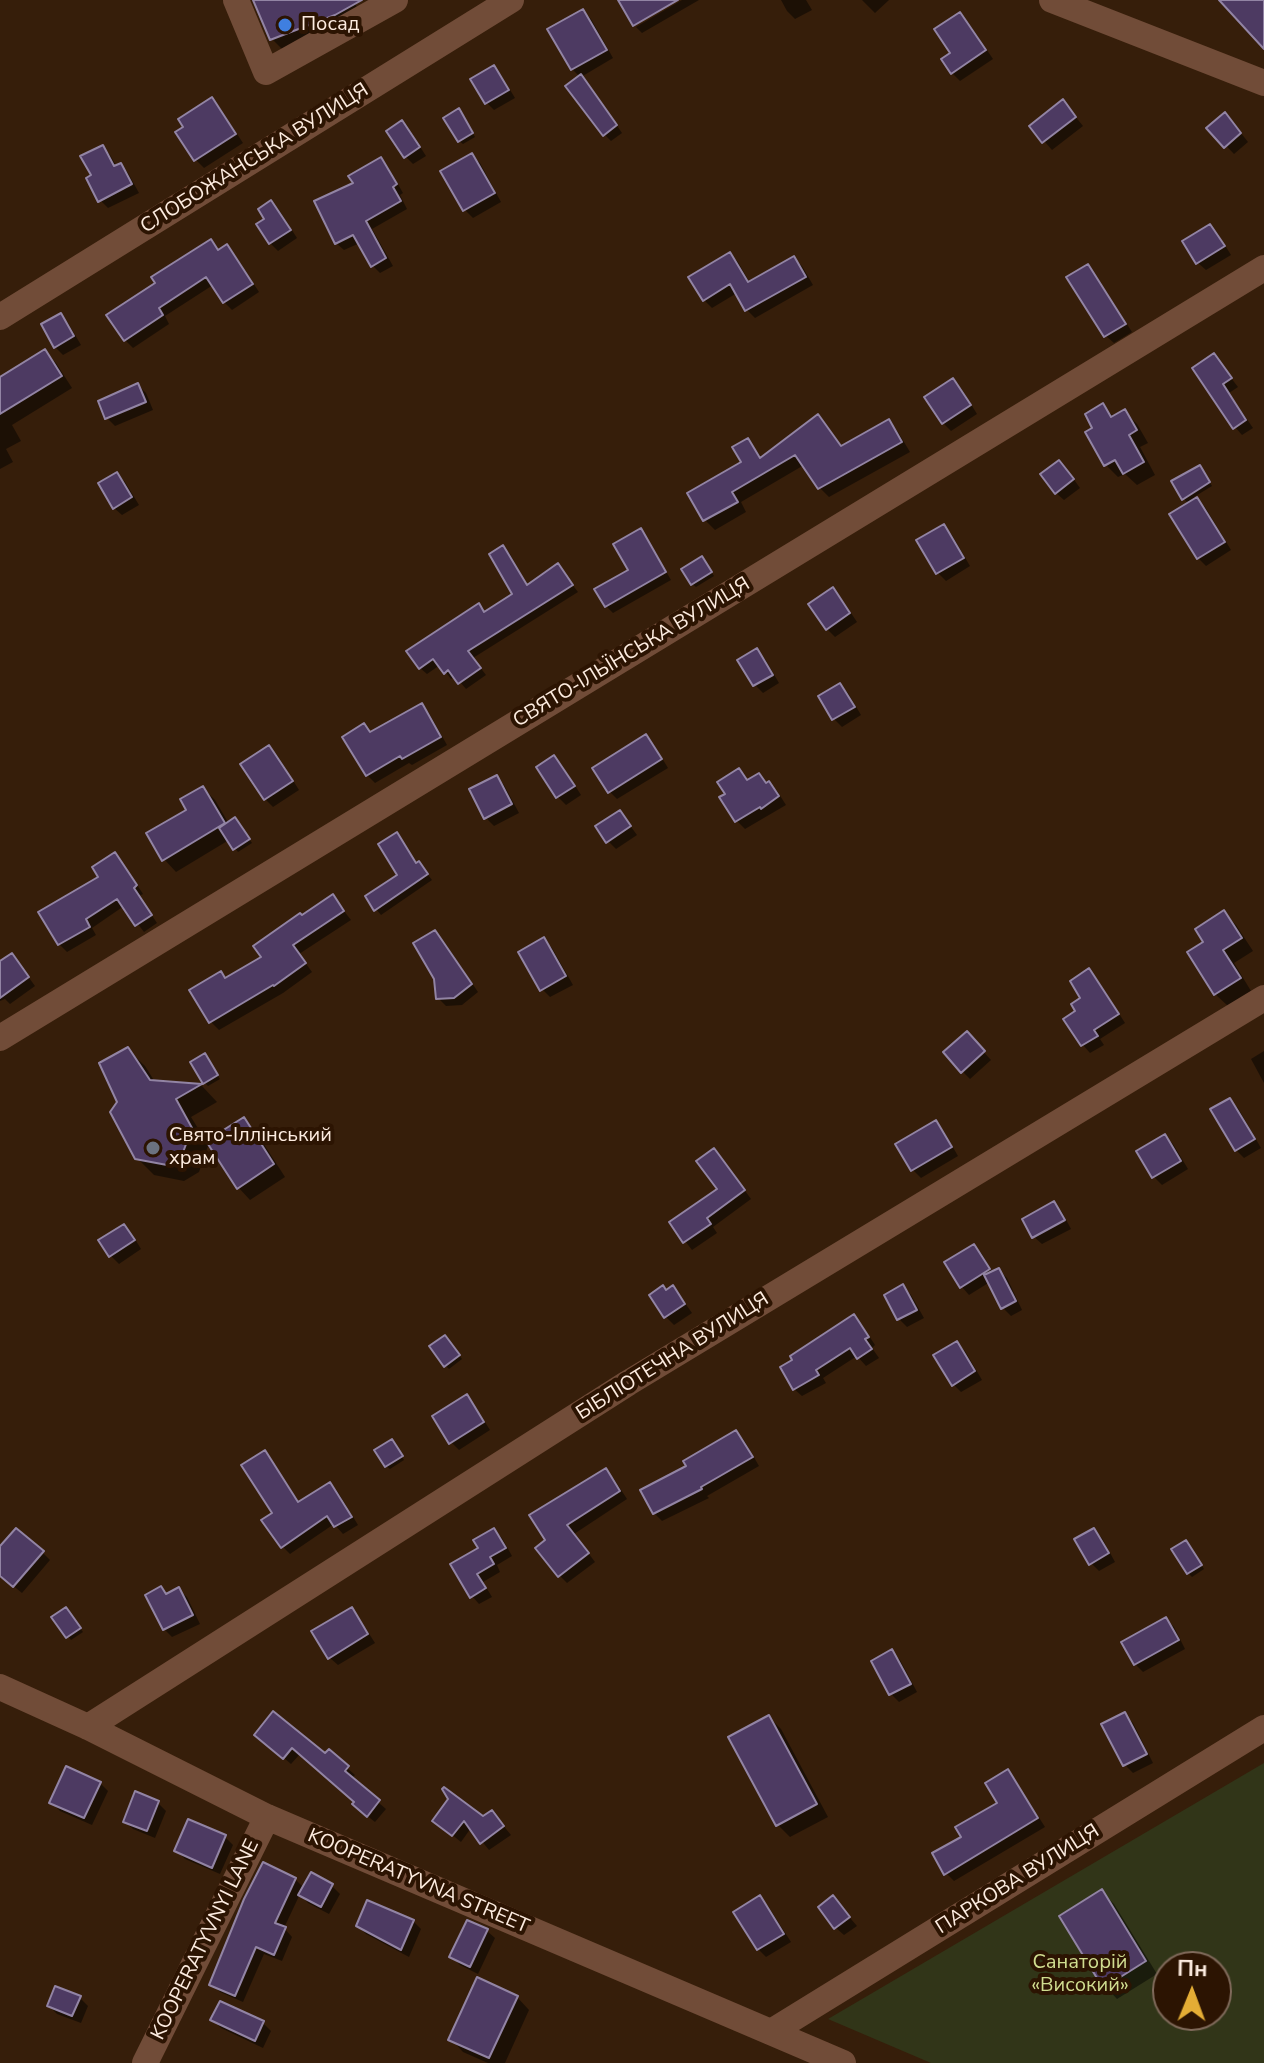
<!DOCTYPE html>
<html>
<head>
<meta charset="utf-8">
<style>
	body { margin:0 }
	#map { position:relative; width:1264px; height:2063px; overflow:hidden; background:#361e0a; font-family:"Nunito Sans",sans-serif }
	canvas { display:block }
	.north { position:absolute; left:1152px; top:1951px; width:80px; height:80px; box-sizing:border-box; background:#2c1402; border:2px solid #806a5b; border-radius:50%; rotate:1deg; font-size:22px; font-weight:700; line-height:32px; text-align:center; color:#fdece0 }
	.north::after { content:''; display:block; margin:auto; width:28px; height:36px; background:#e4ad35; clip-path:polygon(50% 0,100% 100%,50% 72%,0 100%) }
</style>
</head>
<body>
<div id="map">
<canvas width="1264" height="2063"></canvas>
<div class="north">Пн</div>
</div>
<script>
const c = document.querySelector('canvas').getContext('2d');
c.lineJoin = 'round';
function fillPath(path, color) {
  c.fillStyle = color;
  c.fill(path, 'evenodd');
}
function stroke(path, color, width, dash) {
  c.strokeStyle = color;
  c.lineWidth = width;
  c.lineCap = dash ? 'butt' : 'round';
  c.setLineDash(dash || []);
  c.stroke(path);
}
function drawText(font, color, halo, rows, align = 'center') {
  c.font = font + ' "Nunito Sans",sans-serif';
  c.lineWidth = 8;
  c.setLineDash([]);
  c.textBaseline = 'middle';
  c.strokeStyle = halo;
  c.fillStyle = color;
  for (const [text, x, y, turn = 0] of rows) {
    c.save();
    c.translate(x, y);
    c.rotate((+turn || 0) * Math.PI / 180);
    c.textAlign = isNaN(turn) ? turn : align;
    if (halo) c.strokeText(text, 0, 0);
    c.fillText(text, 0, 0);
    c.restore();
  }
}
fillPath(new Path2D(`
	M1264,1763V2063H931L828,2019ZM1168,1967H1216V2015H1168Z`), '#313518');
fillPath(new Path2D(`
	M256,0H354L364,25L289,56L272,39Z
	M682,0H699L642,33L636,27Z
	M781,0H806L812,10L795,19L787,11Z
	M862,0H889L875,13Z
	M583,11L591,19L613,58L581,77L588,83L622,133L611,141L604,134L580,77L572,69Z
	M960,14L968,22L993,59L960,81L952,73L953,54Z
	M493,67L501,75L515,98L494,110L486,102Z
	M212,100L220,108L243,143L204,168L196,160L178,133L186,127Z
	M1070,110L1083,126L1052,150L1031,126Z
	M462,114L475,137L463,144L459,141Z
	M402,123L410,131L426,156L413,164L405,156Z
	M1233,123L1248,142L1234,154L1209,128Z
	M102,147L110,155L117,167L120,165L128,173L139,193L108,208L100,200L93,176Z
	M472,156L480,163L501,202L473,218L465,210Z
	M381,159L388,167L403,193L400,195L407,209L372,229L393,266L380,273L372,265L360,243L344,250L336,243L356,183Z
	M271,202L279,210L297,238L278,251L270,243L267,219Z
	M1210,226L1218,234L1231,255L1206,270L1198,263Z
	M210,241L220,251L227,247L235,255L259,292L232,310L224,302L213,285L165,316L169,324L133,348L125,340L158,284Z
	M730,254L738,262L750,283L794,259L802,266L813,285L755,318L747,310L737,293L712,308L704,300Z
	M1087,266L1095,274L1132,332L1114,343L1106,336Z
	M61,316L68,323L81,345L63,355L55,347Z
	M45,352L56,363L72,388L12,425L21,441L6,449L13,462L0,469V379Z
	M1214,356L1238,387L1229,393L1253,428L1242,435L1235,427Z
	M953,380L961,388L977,414L951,431L943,423Z
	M138,385L146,393L153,410L115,426L107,418Z
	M1103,406L1114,417L1125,412L1137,424L1148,443L1140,447L1155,475L1137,485L1125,474L1118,477L1106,465L1088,432L1095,429Z
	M818,417L843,448L888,422L898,432L910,452L829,497L819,487L804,465L741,502L746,512L715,530L705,520L744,463L748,440L763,459Z
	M1067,470L1080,488L1064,500L1056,493Z
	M1203,471L1212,486L1194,497L1205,507L1231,550L1206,566L1198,558L1189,504L1183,498Z
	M117,474L125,482L139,505L122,515L114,508Z
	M944,527L952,535L970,566L946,581L938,573L919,541Z
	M640,531L647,538L671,580L613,613L606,606L631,571Z
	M503,547L510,554L528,586L558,566L578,592L473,658L486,675L466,689L455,676L451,679L440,665L427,674L420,668L479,606L486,613L515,595Z
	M705,562L714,576L696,587L692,584Z
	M833,590L841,598L857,622L835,637L827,629Z
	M757,651L765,659L779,683L763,693L755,685L740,661Z
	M840,685L848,693L861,715L842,727L834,719Z
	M421,705L429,713L447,745L412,765L409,763L375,783L367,775Z
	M646,737L654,745L668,768L617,799L609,791Z
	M269,747L277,755L299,790L273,807L265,799Z
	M554,758L562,765L581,795L566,805L558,797Z
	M739,770L749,782L759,775L777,791L786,805L745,829L737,821L727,794Z
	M496,777L504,785L519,813L494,826L486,818Z
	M203,788L215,800L229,824L238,823L252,843L238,852L229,840L176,872L164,859L188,810Z
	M620,812L637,835L616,849L608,841Z
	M115,854L122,862L143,894L139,896L157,923L144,932L124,906L92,928L96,935L67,952L59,944Z
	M419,863L432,880L381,915L376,909Z
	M333,897L351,920L299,954L312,972L283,993L219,1030L211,1022L221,974L227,979L264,958L302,918Z
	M1224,913L1236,925L1253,951L1234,963L1251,991L1228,1006L1215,994L1206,943Z
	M435,932L443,940L478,992L462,1005L446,1006L438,998Z
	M544,940L552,948L573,985L550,997L542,989Z
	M0,964H19L35,986L10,1004L5,999L0,1001Z
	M1089,971L1097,979L1125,1023L1100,1039L1104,1045L1090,1053L1083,1045L1066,1019L1078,1012L1083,999Z
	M967,1034L991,1060L970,1079L962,1071Z
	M128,1050L145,1066L155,1082L202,1086L217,1102L191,1117L207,1143L243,1119L256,1132L285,1177L250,1200L238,1187L209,1143L199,1172L184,1181L154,1175L137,1158L119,1102Z
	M1264,1051V1083L1251,1059Z
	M208,1059L220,1079L208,1086L205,1083Z
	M1230,1100L1238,1108L1261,1148L1244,1158L1236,1150Z
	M935,1122L943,1130L958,1156L921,1178L913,1170Z
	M1165,1136L1173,1144L1188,1169L1162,1185L1154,1177L1139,1152Z
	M722,1159L751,1199L713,1227L717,1233L692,1250L671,1223L720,1190Z
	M1054,1204L1062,1212L1071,1229L1042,1244L1034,1237Z
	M124,1226L132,1234L141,1249L119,1264L111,1256Z
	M974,1246L982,1254L993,1273L999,1270L1007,1278L1022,1310L1011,1316L1003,1308L990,1282L969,1295L962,1287Z
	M903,1287L911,1295L924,1318L907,1327L899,1319L887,1296Z
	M672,1288L680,1296L692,1313L674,1325L666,1317L652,1296L667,1292Z
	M854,1317L862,1325L875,1345L872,1348L879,1358L866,1366L857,1356L823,1378L826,1383L802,1396L794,1389Z
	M448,1341L462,1359L449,1369L445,1365Z
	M957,1343L965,1351L982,1380L961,1392L953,1384Z
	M466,1397L474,1405L490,1430L459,1450L451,1442Z
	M736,1432L744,1440L759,1466L707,1496L709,1498L662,1521L654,1513L689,1467Z
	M395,1445L404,1460L390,1469L386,1466Z
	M264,1453L272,1461L300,1503L330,1484L338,1492L358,1525L343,1534L334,1524L290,1554L282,1546L274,1513Z
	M606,1471L614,1479L627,1499L574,1534L595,1562L567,1583L559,1575L547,1541Z
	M494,1530L502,1538L512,1556L497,1565L500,1572L483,1582L492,1597L479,1604L472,1596L481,1549Z
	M1094,1531L1102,1538L1115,1562L1099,1571L1091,1563Z
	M1189,1546L1204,1569L1192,1577L1188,1573Z
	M0,1549L42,1552L50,1560L22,1593L0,1575Z
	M161,1588L168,1595L179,1590L187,1597L200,1624L172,1637L164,1629L147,1595Z
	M351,1610L359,1618L375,1643L338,1665L330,1658Z
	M69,1613L83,1632L71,1640L54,1618Z
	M1166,1619L1174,1627L1185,1649L1143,1672L1135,1664Z
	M892,1652L900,1660L917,1692L899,1702L891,1694L873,1662Z
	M1125,1715L1133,1723L1153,1763L1133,1773L1125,1765L1104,1725Z
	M769,1717L781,1729L828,1817L790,1837L778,1825Z
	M256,1734L326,1756L329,1752L355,1775L351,1779L386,1809L375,1822L361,1811L356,1802L300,1754L291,1764Z
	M1007,1772L1015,1780L1045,1827L954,1881L946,1873L963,1838L1000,1803Z
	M100,1783L108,1791L92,1825L60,1811L52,1803Z
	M158,1803L166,1811L155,1838L133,1829L125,1822Z
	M492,1812L511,1835L489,1850L471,1828L461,1842L435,1821L483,1818Z
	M225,1837L233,1845L220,1874L185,1859L177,1851Z
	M295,1879L304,1888L332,1886L340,1894L329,1914L308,1903L300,1894L284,1928L292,1937L282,1961L264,1954L243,2002L220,1992L212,1984Z
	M1102,1892L1114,1904L1157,1974L1117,1999L1105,1986Z
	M760,1898L768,1906L791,1942L766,1957L758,1949Z
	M833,1898L857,1926L844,1935L836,1928Z
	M413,1921L421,1929L409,1957L366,1934L358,1926Z
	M487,1931L495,1938L478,1974L460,1965L452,1957Z
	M517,1997L529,2010L505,2063H488L463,2052L451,2039Z
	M80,1998L88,2006L81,2023L57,2014L49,2006Z
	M213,2020L263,2023L271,2031L263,2048L221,2028Z`), '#0007');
const building = new Path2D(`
	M253,0H362L335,15L270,40Z
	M618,0H678L633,26Z
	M1219,0H1264V49Z
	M583,9L607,50L571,70L547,29Z
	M960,12L986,50L951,74L941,59L950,53L934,29Z
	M494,65L509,90L485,104L470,79Z
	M581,74L617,125L603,136L565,86Z
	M212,97L236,134L194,161L175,132L183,127L178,119Z
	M1063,99L1076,117L1042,143L1029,126Z
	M459,108L473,133L458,142L443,118Z
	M1225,112L1241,133L1224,148L1206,128Z
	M402,120L420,147L404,158L386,131Z
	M103,145L114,166L121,163L132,184L98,202L86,178L91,175L80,156Z
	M472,153L495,193L463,211L440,171Z
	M381,157L397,184L393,187L401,201L366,221L386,258L371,267L353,235L335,244L314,201L353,183L348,176Z
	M271,200L291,230L269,244L256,224L264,219L258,209Z
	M1210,224L1225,246L1196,264L1182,241Z
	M211,239L218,250L227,244L253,284L223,303L206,277L159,308L163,315L124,341L106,315L155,283L151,277Z
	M730,252L748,282L794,256L806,277L745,311L730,284L703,301L688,277Z
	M1088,264L1126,324L1104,337L1066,277Z
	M61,313L74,336L54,348L41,324Z
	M45,349L62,376L0,414V377Z
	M1214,353L1232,378L1223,384L1246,420L1233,429L1192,368Z
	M953,378L971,405L942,424L924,397Z
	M138,383L146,402L105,419L98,401Z
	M1103,403L1111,417L1125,409L1137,430L1129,435L1144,462L1123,474L1115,460L1104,466L1085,432L1092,428L1085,414Z
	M818,414L841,446L889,419L902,442L818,489L795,455L732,492L738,502L703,521L687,493L741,462L732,447L748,438L760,458Z
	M1059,460L1074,479L1055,494L1040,474Z
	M1200,465L1210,482L1182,500L1171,481Z
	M117,472L132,497L113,509L98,483Z
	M1197,497L1225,542L1197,559L1169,514Z
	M944,524L964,558L936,574L916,540Z
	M641,528L666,572L605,607L594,589L628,570L613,544Z
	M503,545L527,585L558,563L573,585L468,651L481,668L458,684L448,670L444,674L433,659L419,669L406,651L479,603L484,612L512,594L489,554Z
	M702,556L712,572L691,585L681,569Z
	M833,587L850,613L826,630L808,604Z
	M757,648L773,675L753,686L737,660Z
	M840,683L855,707L832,720L818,696Z
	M422,703L441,737L402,759L400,756L366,776L342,737L364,723L370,732Z
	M646,734L662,759L608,793L592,768Z
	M269,745L293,781L264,800L240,764Z
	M554,755L575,786L556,798L536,767Z
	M739,768L747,780L759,773L766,783L769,781L779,796L761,809L760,807L735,822L719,797L725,794L717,782Z
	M497,775L512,804L484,819L469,789Z
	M203,786L225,823L162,861L146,833L186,810L180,799Z
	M620,810L631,826L606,843L595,826Z
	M235,817L250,839L233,850L219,828Z
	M397,832L416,863L419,861L428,874L374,911L365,896L397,875L378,844Z
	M115,852L137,885L134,888L152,915L135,926L117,899L86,919L90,927L58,945L38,912L98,877L92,867Z
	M333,894L344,911L293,945L306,963L274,986L273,985L209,1023L189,990L221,971L225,978L261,957L253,946L300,913L302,915Z
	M1224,910L1242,938L1223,950L1241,978L1214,995L1187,952L1203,942L1195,929Z
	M435,930L472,984L454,998L436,999L434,979L413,943Z
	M544,937L566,976L540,991L518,952Z
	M12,953L29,977L0,998V961Z
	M1089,968L1119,1014L1094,1030L1098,1036L1081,1046L1063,1019L1075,1011L1071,1004L1080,998L1070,981Z
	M967,1031L985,1051L961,1073L943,1052Z
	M128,1047L150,1080L202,1084L176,1099L192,1128L182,1155L167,1165L135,1159L110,1112L117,1102L99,1063Z
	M205,1053L218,1075L203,1084L190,1062Z
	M1230,1098L1255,1139L1235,1151L1210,1109Z
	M244,1117L274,1164L237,1189L206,1141Z
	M936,1120L952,1147L911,1171L895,1144Z
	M1165,1134L1181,1161L1152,1178L1136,1151Z
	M714,1148L745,1190L707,1218L711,1224L683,1243L669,1222L717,1189L696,1161Z
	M1054,1201L1065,1220L1032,1238L1022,1219Z
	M124,1224L135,1240L109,1257L98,1240Z
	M974,1244L990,1269L960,1288L944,1262Z
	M999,1268L1016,1301L1001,1309L984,1275Z
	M903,1284L917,1310L897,1320L884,1295Z
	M663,1285L666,1290L673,1285L685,1304L664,1318L649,1295Z
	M854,1314L869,1337L865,1339L872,1349L857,1359L850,1348L816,1370L819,1375L793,1390L780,1367L792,1360L790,1356Z
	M445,1335L460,1355L444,1367L429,1346Z
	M957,1341L975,1371L952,1386L933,1355Z
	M467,1394L484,1422L449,1444L432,1416Z
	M736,1430L753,1457L701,1487L702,1489L653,1514L640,1490L686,1466L683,1461Z
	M392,1439L403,1456L385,1467L374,1450Z
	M265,1450L298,1502L330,1482L352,1517L334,1527L327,1516L281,1548L261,1520L272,1513L241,1465Z
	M606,1468L620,1491L567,1525L589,1553L558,1577L535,1548L545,1540L529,1515Z
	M16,1528L44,1551L13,1587L0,1576V1546Z
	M494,1528L506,1548L490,1557L494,1564L477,1574L486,1588L470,1598L450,1564L478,1548L473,1540Z
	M1094,1528L1109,1553L1089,1565L1074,1539Z
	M1186,1540L1202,1565L1187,1574L1171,1549Z
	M161,1586L166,1594L179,1587L193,1615L163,1630L145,1595Z
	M66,1607L81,1628L66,1638L51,1617Z
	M352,1607L368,1634L328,1659L311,1631Z
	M1166,1617L1179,1640L1134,1665L1121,1642Z
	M892,1649L911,1684L889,1695L871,1661Z
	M273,1711L325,1753L329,1749L349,1766L345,1771L380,1800L367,1817L352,1804L354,1802L292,1748L283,1759L254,1735Z
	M1125,1712L1147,1754L1123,1766L1101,1724Z
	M769,1715L817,1804L776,1826L728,1737Z
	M66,1766L101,1782L84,1818L49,1803Z
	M1008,1769L1038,1818L944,1875L932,1853L961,1837L955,1827L997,1803L985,1783Z
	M444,1787L483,1816L492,1810L504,1826L480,1844L464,1821L452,1836L432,1821L448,1799L442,1789Z
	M135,1791L159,1801L147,1831L123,1822Z
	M188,1819L226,1835L212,1868L174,1851Z
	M263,1862L296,1878L275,1923L286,1927L274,1955L256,1947L235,1996L209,1985L244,1899Z
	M311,1872L333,1884L321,1907L298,1895Z
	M1102,1889L1146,1961L1103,1988L1059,1916Z
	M760,1895L784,1934L757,1950L733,1912Z
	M833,1895L850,1917L834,1929L818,1907Z
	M367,1900L414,1920L401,1950L356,1926Z
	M467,1920L488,1929L470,1967L449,1957Z
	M477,1977L518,1996L489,2058L448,2040Z
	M55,1986L81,1996L72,2016L47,2006Z
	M220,2001L264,2021L255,2041L210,2020Z`);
fillPath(building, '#4d3a62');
stroke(building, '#9284a4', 2);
stroke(new Path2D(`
	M236,0L266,72L395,0
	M1052,0L1264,83
	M0,317L511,0
	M0,1038L1264,268
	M0,1687L88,1727L267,1817L843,2063
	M88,1727L628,1383L1264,998
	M771,2032L1264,1728
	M145,2063L267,1817`), '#714c38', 26);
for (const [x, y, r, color] of [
	[285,25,8,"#3f7fe0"],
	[153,1148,8,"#6b7280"]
]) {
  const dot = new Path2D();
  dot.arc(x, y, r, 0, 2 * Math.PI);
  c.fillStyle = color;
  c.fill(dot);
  stroke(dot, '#2c1402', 3);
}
drawText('20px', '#fdece0', '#2c1402', [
	["Посад",301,25],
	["Свято-Іллінський",169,1136],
	["храм",169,1159]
], 'left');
drawText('20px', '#fdece0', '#2c1402', [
	["СЛОБОЖАНСЬКА ВУЛИЦЯ",255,159,-32],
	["СВЯТО-ІЛЬЇНСЬКА ВУЛИЦЯ",632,653,-31],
	["БІБЛІОТЕЧНА ВУЛИЦЯ",673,1357,-32],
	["ПАРКОВА ВУЛИЦЯ",1018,1880,-32],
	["KOOPERATYVNA STREET",418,1882,23],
	["KOOPERATYVNYI LANE",206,1940,-64]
]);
drawText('20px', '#d0dd90', '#2c1402', [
	["Санаторій",1080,1963],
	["«Високий»",1080,1986]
]);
</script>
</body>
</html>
